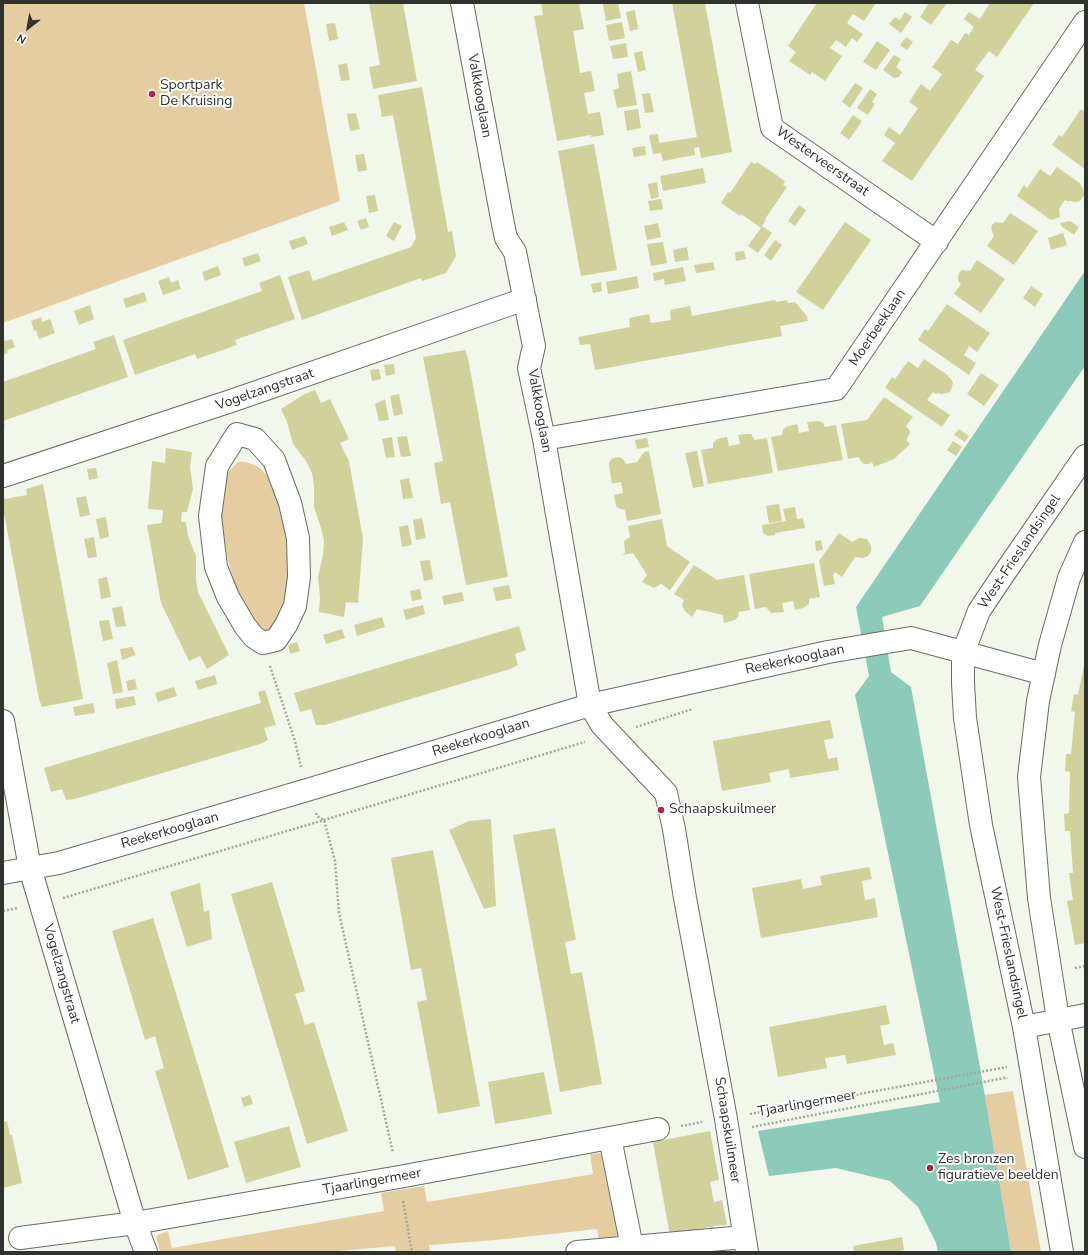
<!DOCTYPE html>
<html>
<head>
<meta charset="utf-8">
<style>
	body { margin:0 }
	#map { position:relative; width:1088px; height:1255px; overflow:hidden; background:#f1f7eb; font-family:"Nunito Sans",sans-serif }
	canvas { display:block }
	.frame { position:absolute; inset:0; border:4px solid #2f322d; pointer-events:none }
	.north { position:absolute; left:8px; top:8px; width:40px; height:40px; -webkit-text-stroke:3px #fff; paint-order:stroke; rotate:211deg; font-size:11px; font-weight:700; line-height:16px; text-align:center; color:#2f322d }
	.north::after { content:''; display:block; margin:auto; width:14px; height:18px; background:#2f322d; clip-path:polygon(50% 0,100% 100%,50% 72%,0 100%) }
</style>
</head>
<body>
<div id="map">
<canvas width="1088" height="1255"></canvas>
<div class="frame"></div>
<div class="north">N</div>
</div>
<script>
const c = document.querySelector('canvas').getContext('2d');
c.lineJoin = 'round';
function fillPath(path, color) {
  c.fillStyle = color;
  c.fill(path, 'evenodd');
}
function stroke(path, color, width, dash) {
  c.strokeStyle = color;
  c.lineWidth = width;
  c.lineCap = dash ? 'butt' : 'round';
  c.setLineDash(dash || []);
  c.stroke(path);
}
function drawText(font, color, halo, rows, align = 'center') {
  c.font = font + ' "Nunito Sans",sans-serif';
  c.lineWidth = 4;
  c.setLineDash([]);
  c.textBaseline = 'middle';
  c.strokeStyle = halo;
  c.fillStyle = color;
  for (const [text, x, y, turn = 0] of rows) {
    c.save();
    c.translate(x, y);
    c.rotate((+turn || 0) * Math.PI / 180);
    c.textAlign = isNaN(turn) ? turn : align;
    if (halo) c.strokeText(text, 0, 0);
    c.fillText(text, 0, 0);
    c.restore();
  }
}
fillPath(new Path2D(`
	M3,3H304L340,201L3,323Z
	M238,462C247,461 257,465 263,471C269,477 272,485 275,492C287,524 293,559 287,593C284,606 278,617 271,629C268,630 265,631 262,629C241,619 227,558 223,536C221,520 219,500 222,484C224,475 232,468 238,462Z
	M1013,1091L1041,1252H1011L984,1095Z
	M604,1153L621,1244L600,1246L597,1229L496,1240L429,1245L430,1252H396L395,1246L327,1252H160L156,1236L168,1231L172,1248L384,1211L381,1193L424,1186L427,1202L593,1174L590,1154Z`), '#e4cda0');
fillPath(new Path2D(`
	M1085,271V366L920,606L882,617L891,672L911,687L980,1067L1011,1252H938L936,1243L918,1207L890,1181L836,1168L769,1176L758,1131L940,1102L855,695L869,676L856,607Z`), '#8ccbba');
fillPath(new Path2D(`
	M369,3H403L417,81L373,89L369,67L380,65Z
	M541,3H579L584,29L573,31L580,73L591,71L595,91L584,93L588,114L600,112L604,135L591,137V135L557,141L534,16L543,15Z
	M618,3L621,18L606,21L603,4Z
	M672,3H705L732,152L701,158L699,147L694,148L695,155L663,161L661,153L653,154L649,135L658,134L659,143L697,137Z
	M817,3H876L864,21L853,14L847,23L863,34L857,42L852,38L846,47L836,40L830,48L842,56L825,81L812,72L810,75L789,61L796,52L788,46Z
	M929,3H947L931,25L920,17Z
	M990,3H1034L997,57L989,51L975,70L984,76L912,181L882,161L895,143L884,135L889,127L900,135L918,108L909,102L921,84L930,91L942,74L932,67L938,59L951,40L958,44L965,33L969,35L974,27L964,19L969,12L980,19Z
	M635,10L638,29L630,31L626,12Z
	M905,12L912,17L901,33L889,24L895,17L900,20Z
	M622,22L625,38L609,41L606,25Z
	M335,23L338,39L329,41L326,24Z
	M906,37L913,42L907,50L900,45Z
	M877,41L890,50L876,70L863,62Z
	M626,43L628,57L613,59L610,46Z
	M642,51L646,70L638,72L634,53Z
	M894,55L901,59L896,67L902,72L899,77L894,78L883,70Z
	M347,63L350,80L341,81L338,65Z
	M631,71L637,105L617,108L613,90L619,88L617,74Z
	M855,83L863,88L850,108L842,102Z
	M422,87L448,232L452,231L456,256L446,273L422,281L421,278L302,320L288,277L309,270L313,281L411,247L416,238L393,115L382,117L378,95Z
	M870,89L877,94L872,102L875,104L868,115L857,108Z
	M650,93L654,112L645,113L642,94Z
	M638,109L641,128L627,131L624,111Z
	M1081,109L1085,112V169L1052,145L1059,135L1062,137Z
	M356,113L360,129L350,131L347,114Z
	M853,115L862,121L849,140L840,133Z
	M594,144L617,270L581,276L558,151Z
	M645,146L646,155L634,157L632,148Z
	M364,154L367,170L358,172L355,155Z
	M751,162L755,164L757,162L785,181L783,185L787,187L765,219L766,220L762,226L772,233L758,253L748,246L761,228L741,214L740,216L721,203L728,192L730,193Z
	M1057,167L1081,184L1080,185L1083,188L1084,195L1080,201L1076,202L1069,201V202L1065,200L1059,209L1060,217L1051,220L1017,196L1024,185L1027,188L1040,169L1050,176Z
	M703,168L706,183L663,191L660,176Z
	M657,182L659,197L651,199L648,184Z
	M375,195L378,211L369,213L366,196Z
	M661,199L663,209L650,211L648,201Z
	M799,205L806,210L795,226L788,221Z
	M1010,213L1038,231L1014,265L987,246L994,236L991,229L992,225L995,222L1003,223Z
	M366,218L369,227L361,230L357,221Z
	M1070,221L1079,227L1074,235L1061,226L1060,223Z
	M344,222L348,230L332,236L329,227Z
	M394,222L402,226L394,241L386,236Z
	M845,222L871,240L823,310L796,292Z
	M658,223L661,237L647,240L644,226Z
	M1063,233L1067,245L1051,250L1048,238Z
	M305,236L308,244L292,250L289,241Z
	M775,240L782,245L771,261L764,255Z
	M663,242L667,263L651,266L647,244Z
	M687,247L689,260L675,262L673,250Z
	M744,251L746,259L736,261L735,252Z
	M258,253L261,261L245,267L242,258Z
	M977,260L1005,279L981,313L954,294L961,284L958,281V277L959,273L962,270L970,271Z
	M713,262L715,270L696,273L694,265Z
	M218,266L221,275L205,281L202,272Z
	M683,267L686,281L665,285L664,279L654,281L653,273Z
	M280,275L295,319L235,340L237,345L197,359L195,354L135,375L123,340L262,291L259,283Z
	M637,276L639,288L608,294L606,282Z
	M169,277L171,283L178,280L181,289L163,295L158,281Z
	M601,282L602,291L593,293L591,284Z
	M1031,286L1043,294L1035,307L1023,298Z
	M144,292L147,301L126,308L123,299Z
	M775,300L776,302L787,300L788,303L795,302L807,316L808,321L780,326L782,336L595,370L590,344L580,345L578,337L630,327L629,318L649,314L651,323L671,320L670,310L690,306L692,316Z
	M947,304L990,333L977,352L969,346L964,355L976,363L969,375L918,340L925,329L928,331Z
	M90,305L94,319L79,325L74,311Z
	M41,317L42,322L50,319L55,333L39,339L36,330L34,331L31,321Z
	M114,335L128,377L3,421L5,426L3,427V382L96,349L93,342Z
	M3,337L5,341L12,339L15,347L7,350L8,353L3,355Z
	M465,350L468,358L508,577L466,585L450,502L441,504L434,463L443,461L423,357Z
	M924,359L949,376L948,377L951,379L953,383L951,390L948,393L941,394L938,393L936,394L933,392L927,400L950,415L942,427L885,388L892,377L895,379L908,361L918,368Z
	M394,364L395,374L386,376L384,365Z
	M379,369L381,379L372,381L370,370Z
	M981,373L999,385L984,406L967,394Z
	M315,390L321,403L330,399L349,439L340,443L349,461L363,539L358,603L346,602L344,617L319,612L320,598L318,577L323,555L324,541L322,531L314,507V486L312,473L306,461L293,444L287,422L281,409L303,395Z
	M399,394L403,414L394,416L390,396Z
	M884,397L913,417L906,426L910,431V433L906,440L910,444L894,459L874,467L872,462L869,464H864L860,460L859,457L848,459L841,424L867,420Z
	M385,399L389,420L379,421L375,404Z
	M818,421L823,423L825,427L836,425L843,460L778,471L771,437L782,435L783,430L786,427L797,424L799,433L809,431L807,422Z
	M959,429L969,436L965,442L954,435Z
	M746,434H751L755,440L767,438L773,473L708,484L701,450L713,448V443L717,439L727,437L729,446L740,444L738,435Z
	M407,436L411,456L401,457L397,437Z
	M392,437L395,457L386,458L382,439Z
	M647,438L649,447L637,449L635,440Z
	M953,441L962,447L956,456L947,450Z
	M166,448L192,452L190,467L193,489L187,512H182L181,522H186L188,536L196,556V579L198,592L229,655L207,669L200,656L189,661L161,603L147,525L162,523L163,510L148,509L152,461L165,463Z
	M649,451L661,514L627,521L625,510L620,509L616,506L614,495L623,493L621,482L609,484L612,483L609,467V462L613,458L619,457L623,459L626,464L637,462L644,452Z
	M697,451L704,486L693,488L685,453Z
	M96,468L98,478L89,480L87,469Z
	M409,478L413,498L403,499L400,480Z
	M43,484L83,699L42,707L39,699L3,508L4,499L27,495L26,489Z
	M86,496L90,515L80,517L76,498Z
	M779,504L782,521L769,523L766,506Z
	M795,507L797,519L803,518L805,528L775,533V535L768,536L763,533L762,525L786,521L783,509Z
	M106,517L109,537L100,539L96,519Z
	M422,518L426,538L416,540L413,520Z
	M662,519L667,546L690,562L670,590L661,584L654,588L642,582L647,575L633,553L622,555L625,553L624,541L630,537L628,526Z
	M408,525L412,545L402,547L399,527Z
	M839,533L852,542L859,538L867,539L871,546V552L868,556L863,558L855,557L842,577L835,572L833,575L835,584L824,586L819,561Z
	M94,537L97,557L88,558L84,539Z
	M821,540L823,550L816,551L815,541Z
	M430,560L433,579L424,581L420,561Z
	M814,563L820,597L809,599V604L803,608L795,610L793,601L782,603L784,612L771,613L766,607L755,609L749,574Z
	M694,565L717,580L744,575L750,610L739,612L738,617L735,620L724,623L723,615L697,609L692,617L685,611L682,605L684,600L674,594Z
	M107,577L111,597L101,599L98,579Z
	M509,585L512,598L496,601L493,588Z
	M420,589L422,599L412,601L410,591Z
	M462,592L464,601L444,605L442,596Z
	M423,605L425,614L406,620L403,610Z
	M122,606L126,626L116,627L112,608Z
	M382,617L385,627L357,636L354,625Z
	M109,620L113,639L103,641L99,621Z
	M519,626L526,650L515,654L518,665L510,669L325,725H316L311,709L300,712L294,693Z
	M342,629L345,638L326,644L323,635Z
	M297,642L300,651L290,654L288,645Z
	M132,647L136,655L122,660L120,649Z
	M117,660L123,692L113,694L107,663Z
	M1084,666L1085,943L1075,945L1067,901L1073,900L1069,873H1073L1070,831H1065L1064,814L1069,813L1070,772L1065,771L1066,754H1071L1075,712L1071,711L1074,694L1078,695Z
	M215,675L217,684L198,690L195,681Z
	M135,679L137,689L128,691L126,681Z
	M174,687L177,696L158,702L155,693Z
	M265,690L276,725L264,728L268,740L260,744L75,799L66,800L62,789L51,792L44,768L261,703L258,692Z
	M134,696L136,705L116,709L115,699Z
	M93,703L95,713L75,716L73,707Z
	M830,720L834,738L824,740L828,759L837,757L839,770L790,778L789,769L769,773L771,782L722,791L713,741Z
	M491,819L496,906L484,909L449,830L469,821Z
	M555,828L576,940L565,942L571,974L582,972L602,1084L560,1092L513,835Z
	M433,850L480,1106L438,1114L417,1002L427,1000L421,968L411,970L391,858Z
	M869,867L872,879L862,881L865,900L875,898L878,917L761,938L752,888L801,879L803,889L822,885L820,876Z
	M272,882L305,991L295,994L305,1025L314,1022L348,1131L307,1144L231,894Z
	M200,883L204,912L209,910L212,939L187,947L170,892Z
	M153,918L229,1167L188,1180L155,1071L164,1068L155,1036L145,1040L112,931Z
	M886,1005L890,1024L880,1026L884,1045L893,1043L896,1055L847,1064L845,1055L825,1058L827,1068L778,1077L769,1027Z
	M544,1072L552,1114L495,1124L488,1082Z
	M250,1095L253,1104L244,1107L241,1098Z
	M7,1121L10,1135H12L22,1183L3,1188V1122Z
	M289,1126L301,1167L246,1183L234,1142Z
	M710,1131L719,1180L710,1182L714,1202L722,1200L727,1225L713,1226L714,1228L710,1229V1227L700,1229L701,1230L697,1231L696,1230L687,1231L670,1236L653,1142Z
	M902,1237L904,1250L894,1252H854L853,1246Z`), '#d1d19c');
const minor = new Path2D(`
	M462,3L503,224L506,238L515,252L534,346L529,368L544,439L590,705L602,725L666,793L674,829L685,898L726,1119L747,1252
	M747,3L772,128L937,242
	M237,434L255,439L274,460L290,503L298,538L299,577L295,606L286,625L276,640L263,643L254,637L245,626L228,597L216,567L210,516L217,466Z
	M544,439L836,389L1085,22
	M3,476L234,400L525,299
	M1085,542L1069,578L1050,645L1038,701L1029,777L1039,898L1058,1019L1085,1147
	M3,721L30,868L135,1223L146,1252
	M3,873L59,863L307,790L590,705L828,652L911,638L1044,674
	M1024,1027L1085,1015
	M610,1138L632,1247
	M20,1238L135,1223L399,1177L658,1129
	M577,1252L744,1237
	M1062,1252L1024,1027L981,825L965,718L963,683V653L979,611L1001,578L1085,456`);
stroke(minor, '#676d62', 24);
stroke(new Path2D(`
	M270,666L295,741L301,767
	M636,727L693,709
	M316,813L317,816L324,820L335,861L339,913L393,1153
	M63,898L585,742
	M3,911L18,908
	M1075,968L1085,966
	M750,1114L1007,1067
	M681,1126L702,1122
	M752,1127L1004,1078H1007V1079
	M403,1201L412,1252`), '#a2a79e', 2.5, [2, 2]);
stroke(minor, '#fff', 22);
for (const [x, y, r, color] of [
	[152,94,4,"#b52341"],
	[661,810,4,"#b52341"],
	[930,1168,4,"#b52341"]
]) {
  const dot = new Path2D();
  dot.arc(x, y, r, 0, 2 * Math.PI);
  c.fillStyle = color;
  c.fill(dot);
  stroke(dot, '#fff', 1.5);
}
drawText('14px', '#2f322d', '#fff', [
	["Sportpark",160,86],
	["De Kruising",160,102],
	["Schaapskuilmeer",669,810],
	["Zes bronzen",938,1160],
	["figuratieve beelden",938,1176]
], 'left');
drawText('14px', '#2f322d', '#fff', [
	["Valkkooglaan",479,96,80],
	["Westerveerstraat",822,162,35],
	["Moerbeeklaan",878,328,-56],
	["Vogelzangstraat",265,390,-19],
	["Valkkooglaan",539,411,80],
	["West-Frieslandsingel",1020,552,-56],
	["Reekerkooglaan",795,660,-12],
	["Reekerkooglaan",481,738,-17],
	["Reekerkooglaan",170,831,-16],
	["West-Frieslandsingel",1008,953,78],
	["Vogelzangstraat",61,974,74],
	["Tjaarlingermeer",807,1104,-10],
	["Schaapskuilmeer",727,1130,81],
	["Tjaarlingermeer",372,1182,-10]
]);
</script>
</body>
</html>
